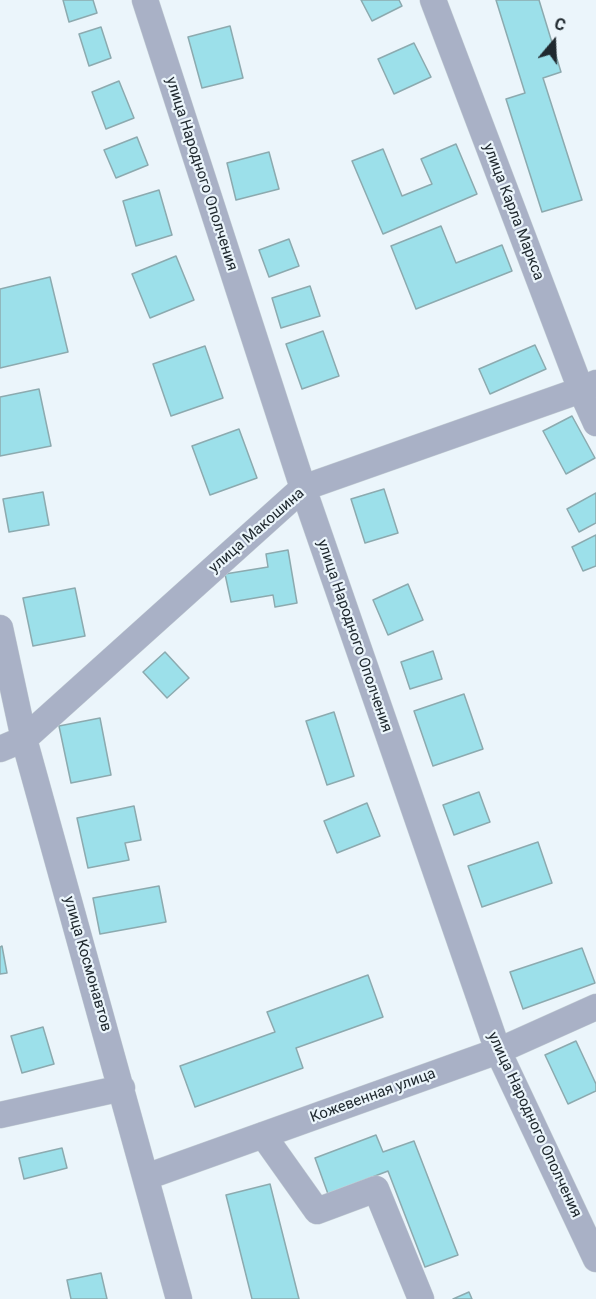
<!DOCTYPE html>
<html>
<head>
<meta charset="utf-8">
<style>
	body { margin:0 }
	#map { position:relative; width:596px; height:1299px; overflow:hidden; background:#ebf5fb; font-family:Roboto,sans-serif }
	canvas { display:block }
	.north { position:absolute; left:524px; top:12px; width:60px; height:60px; -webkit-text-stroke:4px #ebf5fb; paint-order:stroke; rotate:19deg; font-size:16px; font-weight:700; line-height:24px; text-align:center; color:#20292f }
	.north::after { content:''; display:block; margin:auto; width:21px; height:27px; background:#20292f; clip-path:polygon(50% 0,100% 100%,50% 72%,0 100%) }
</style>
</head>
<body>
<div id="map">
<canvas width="596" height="1299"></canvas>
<div class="north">С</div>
</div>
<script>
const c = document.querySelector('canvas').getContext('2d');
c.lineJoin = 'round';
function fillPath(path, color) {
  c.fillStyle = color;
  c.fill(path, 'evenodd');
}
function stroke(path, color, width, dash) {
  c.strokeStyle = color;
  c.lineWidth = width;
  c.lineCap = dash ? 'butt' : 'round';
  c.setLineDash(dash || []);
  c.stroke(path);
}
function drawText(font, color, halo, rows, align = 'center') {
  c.font = font + ' Roboto,sans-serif';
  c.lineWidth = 4.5;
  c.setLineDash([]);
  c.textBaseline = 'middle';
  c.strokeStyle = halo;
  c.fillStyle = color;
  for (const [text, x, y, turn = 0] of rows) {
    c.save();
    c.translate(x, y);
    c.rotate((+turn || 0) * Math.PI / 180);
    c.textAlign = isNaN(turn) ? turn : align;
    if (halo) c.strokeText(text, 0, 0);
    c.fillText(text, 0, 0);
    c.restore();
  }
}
const building = new Path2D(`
	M63,0H93L97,13L69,22Z
	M361,0H399L402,6L372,21Z
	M496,0H539L561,72L543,78L582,200L542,212L506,99L525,93Z
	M230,26L243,78L202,88L188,37Z
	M101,27L111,58L89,66L79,34Z
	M414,43L431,77L394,94L378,59Z
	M119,81L134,118L106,129L92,92Z
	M137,137L148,165L116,178L104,150Z
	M456,144L477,194L383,234L352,161L383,149L402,196L432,184L421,159Z
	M269,152L279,189L236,200L227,163Z
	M159,190L172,235L136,246L123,201Z
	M441,226L456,263L502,245L512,271L416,309L391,246Z
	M289,239L299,266L269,277L259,250Z
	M176,256L194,300L150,318L132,274Z
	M50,277L68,352L0,368V289Z
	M310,286L320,316L281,328L272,298Z
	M323,331L339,376L302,389L286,344Z
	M535,345L546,369L490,394L479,369Z
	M205,346L223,398L171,416L153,364Z
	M39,389L51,446L0,456V397Z
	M572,416L595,458L566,474L543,431Z
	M239,429L257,478L210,495L192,446Z
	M384,489L398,533L365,543L351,499Z
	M43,492L49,525L9,532L3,499Z
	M596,493V523L579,532L567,509Z
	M596,535V566L583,571L572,547Z
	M288,550L297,603L275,607L273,595L231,602L225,574L268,567L266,554Z
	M408,584L423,620L388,635L373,600Z
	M75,588L85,636L33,646L23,598Z
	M433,651L442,679L410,689L401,662Z
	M165,652L189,678L167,698L143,672Z
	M464,694L483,749L433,766L414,711Z
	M334,712L354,776L327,785L306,721Z
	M100,718L111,775L71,783L59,726Z
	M479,792L490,822L454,835L443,805Z
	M367,803L380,836L337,853L324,821Z
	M134,806L141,840L125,843L129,860L88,868L77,818Z
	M538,842L552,883L482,907L468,866Z
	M159,886L166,922L100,934L93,898Z
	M2,946L7,973L0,974V947Z
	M582,948L595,983L523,1009L510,972Z
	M368,975L383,1017L296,1048L303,1068L195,1107L180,1066L275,1032L267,1012Z
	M43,1027L54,1064L22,1073L11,1036Z
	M576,1041L596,1084V1091L568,1104L545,1055Z
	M376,1135L383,1152L414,1141L458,1255L425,1267L388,1171L328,1194L315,1158Z
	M62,1148L67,1168L24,1179L19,1158Z
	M270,1184L299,1299H252L226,1195Z
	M101,1273L107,1299H71L67,1280Z
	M469,1292L472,1299H453Z`);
fillPath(building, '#9ce0ea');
stroke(building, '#8caaaf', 1.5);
const minor = new Path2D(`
	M145,0L303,488L498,1051L596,1259
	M433,0L581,390L596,423
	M0,628L24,739L179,1299
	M0,749L24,739L303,488L581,390L596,383
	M0,1115L122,1088
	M263,1135L317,1211L376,1189L421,1299
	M146,1177L498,1051L596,1007`);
stroke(minor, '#c6d0d6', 27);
stroke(minor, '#a9b1c6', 26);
drawText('15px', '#20292f', '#ebf5fb', [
	["улица Народного Ополчения",201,174,72],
	["улица Карла Маркса",513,212,69],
	["улица Макошина",257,531,-41],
	["улица Народного Ополчения",354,636,71],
	["улица Космонавтов",87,964,74],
	["Кожевенная улица",373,1096,-20],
	["улица Народного Ополчения",534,1125,65]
]);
</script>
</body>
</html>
